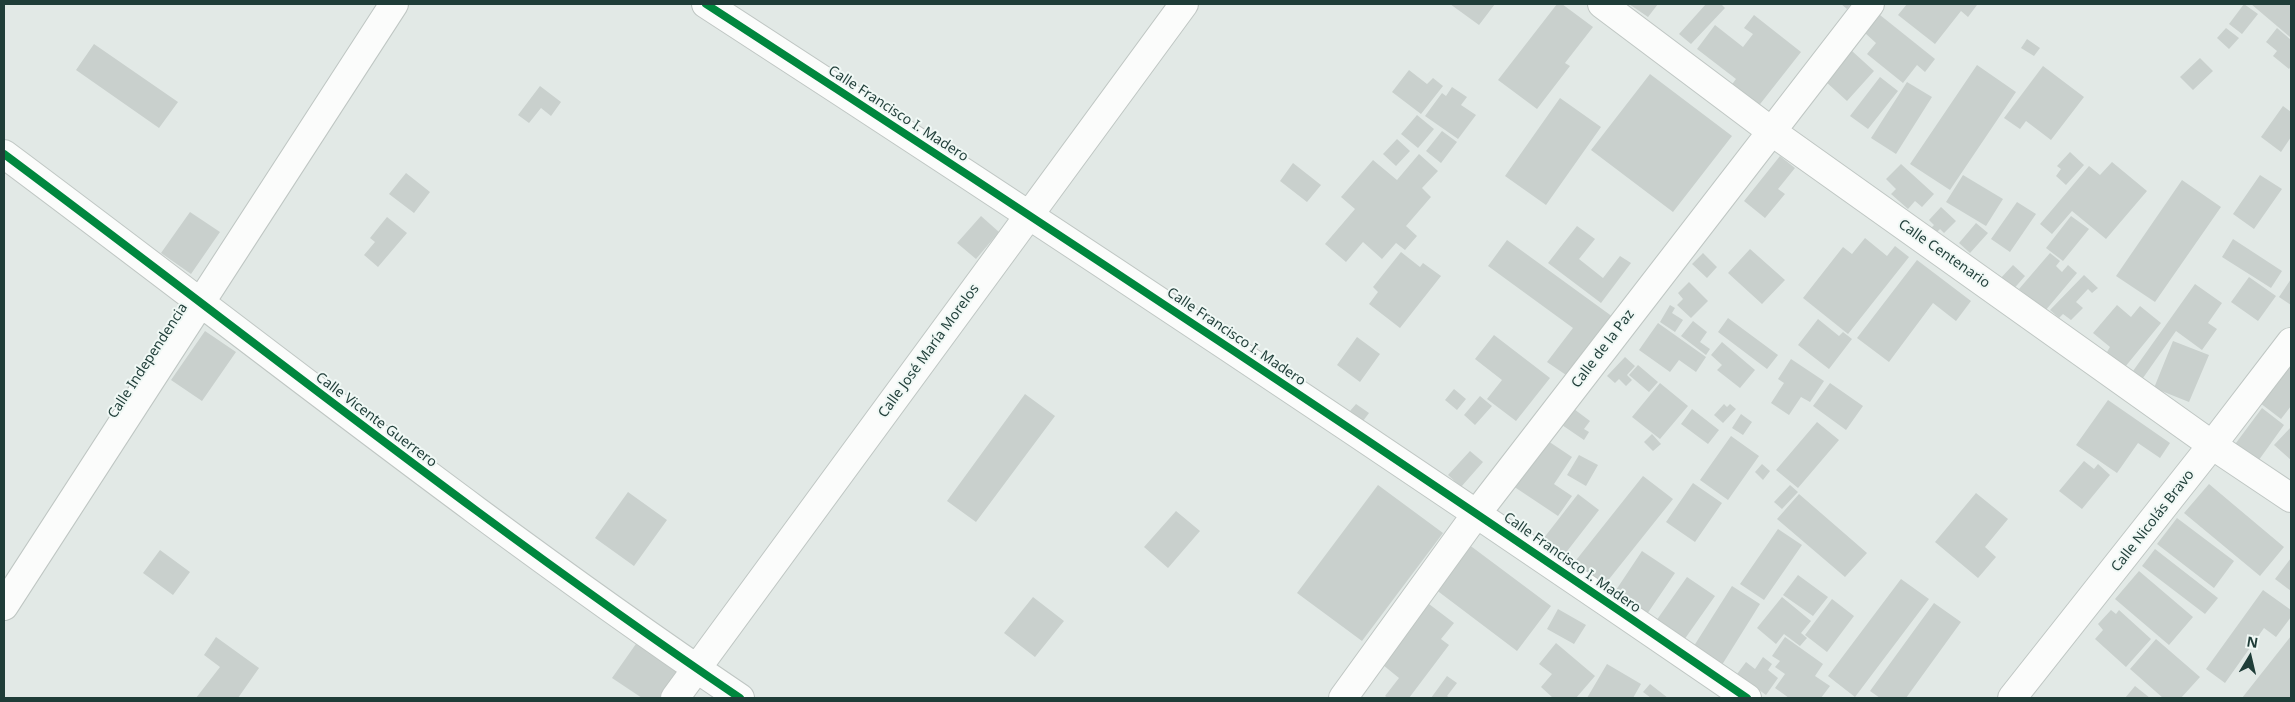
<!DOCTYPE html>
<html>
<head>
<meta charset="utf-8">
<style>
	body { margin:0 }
	#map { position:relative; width:2295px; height:702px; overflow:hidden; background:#e2e9e6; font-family:"Noto Sans",sans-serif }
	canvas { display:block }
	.frame { position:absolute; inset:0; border:5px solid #1f3d38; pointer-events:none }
	.north { position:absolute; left:2225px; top:632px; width:50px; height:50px; -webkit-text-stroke:4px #f0f8f5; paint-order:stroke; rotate:9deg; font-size:14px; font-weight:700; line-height:20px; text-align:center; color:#1f3d38 }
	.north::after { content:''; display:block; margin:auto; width:18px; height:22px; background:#1f3d38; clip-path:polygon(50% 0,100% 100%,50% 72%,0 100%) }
</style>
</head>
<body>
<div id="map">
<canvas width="2295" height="702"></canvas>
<div class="frame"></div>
<div class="north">N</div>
</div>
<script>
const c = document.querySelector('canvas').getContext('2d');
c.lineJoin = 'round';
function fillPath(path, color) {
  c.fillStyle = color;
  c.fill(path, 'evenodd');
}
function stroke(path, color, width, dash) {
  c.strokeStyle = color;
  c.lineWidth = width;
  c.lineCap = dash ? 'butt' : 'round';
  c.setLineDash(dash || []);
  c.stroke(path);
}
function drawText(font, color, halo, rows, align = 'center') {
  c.font = font + ' "Noto Sans",sans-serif';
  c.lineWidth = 4;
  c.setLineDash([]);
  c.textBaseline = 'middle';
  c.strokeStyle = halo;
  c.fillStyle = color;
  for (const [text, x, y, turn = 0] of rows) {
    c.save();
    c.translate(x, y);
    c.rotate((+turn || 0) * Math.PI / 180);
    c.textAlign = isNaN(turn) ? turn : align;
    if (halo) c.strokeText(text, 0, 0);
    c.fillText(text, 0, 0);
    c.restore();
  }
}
fillPath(new Path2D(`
	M1450,4H1495L1479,25Z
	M1557,4H1562L1593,27L1565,63L1570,66L1537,109L1498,80Z
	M1629,4H1658L1648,17Z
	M1706,4H1724L1722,5L1725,8L1691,44L1679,34Z
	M1841,4H1851L1847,9Z
	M1907,4H1975L1977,5L1968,17L1961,11L1935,44L1898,15Z
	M2244,4L2258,14L2242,34L2229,24Z
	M2251,4H2291V35L2290,37Z
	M1754,15L1801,52L1757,108L1730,87L1736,79L1697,49L1715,25L1743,47L1753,34L1744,28Z
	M1880,15L1935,59L1925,72L1917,65L1903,83L1867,54L1876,43L1865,33Z
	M2226,28L2239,38L2229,49L2217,38Z
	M2277,28L2291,40V66L2289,69L2273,56L2277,51L2266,42Z
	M2027,39L2040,48L2034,56L2021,48Z
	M94,44L178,102L159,128L76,70Z
	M1852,51L1874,71L1847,101L1825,81Z
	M2200,58L2213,71L2193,90L2180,77Z
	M1977,65L2016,92L1950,190L1910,164Z
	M2043,66L2084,97L2051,140L2026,121L2020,129L2004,118Z
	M1409,70L1427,84L1433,78L1443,86L1421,114L1392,92Z
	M1650,74L1732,136L1673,212L1591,150Z
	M1880,77L1898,91L1868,129L1850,116Z
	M1907,82L1932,97L1896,154L1871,138Z
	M540,86L561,102L551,116L541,108L529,123L518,115Z
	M1452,87L1467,97L1461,105L1476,115L1458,139L1425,116L1442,93L1446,96Z
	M1560,98L1601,127L1546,205L1505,176Z
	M2283,106L2291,112V137L2281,152L2261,137Z
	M1417,115L1434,129L1418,148L1401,134Z
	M1442,131L1457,142L1441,163L1426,151Z
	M1397,139L1410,151L1396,166L1383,154Z
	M2070,152L2084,165L2066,185L2056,176L2061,169L2057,166Z
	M1419,154L1438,171L1422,188L1431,197L1406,226L1417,236L1405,250L1396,243L1382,259L1363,242L1346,262L1325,244L1355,209L1341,197L1373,160L1397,180Z
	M1780,156L1795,168L1778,189L1785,194L1765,218L1744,201Z
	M2112,162L2147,191L2106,239L2072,211L2052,234L2040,224L2089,166L2100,175Z
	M1293,163L1321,185L1307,202L1280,181Z
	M1901,164L1934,194L1922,207L1915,201L1908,209L1891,194L1896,189L1886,179Z
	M406,173L430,192L414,213L389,194Z
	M1963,175L2003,199L1986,226L1946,202Z
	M2260,175L2282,189L2254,229L2233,214Z
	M2182,180L2221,207L2155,302L2116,276Z
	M2017,202L2036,214L2010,252L1991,239Z
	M1941,207L1956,221L1944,233L1940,229L1936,233L1931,228L1934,225L1929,220Z
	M190,212L220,232L191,274L161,253Z
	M981,216L999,232L976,259L957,243Z
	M2071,216L2089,229L2063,261L2046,248Z
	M387,217L407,233L378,267L364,255L375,242L370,238Z
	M1976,223L1988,233L1970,253L1959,243Z
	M1577,226L1595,239L1579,259L1603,278L1620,256L1631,263L1601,303L1548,263Z
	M1865,238L1887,256L1895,246L1909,257L1848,334L1803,298L1843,247L1852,254Z
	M2233,239L2282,271L2271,288L2222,257Z
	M1507,240L1613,317L1569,377L1547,362L1573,328L1488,266Z
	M1750,249L1785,280L1762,304L1728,273Z
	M1401,252L1420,267L1423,263L1441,276L1400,328L1369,304L1378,292L1373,287Z
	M1703,253L1717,267L1707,278L1692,264Z
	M2050,253L2060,261L2056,266L2062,272L2068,265L2077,273L2045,311L2019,289Z
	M1917,260L1971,301L1956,321L1933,303L1889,362L1857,338Z
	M2013,265L2025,276L2011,292L1998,281Z
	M2084,275L2098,288L2092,293L2088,289L2076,302L2083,308L2071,320L2063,314L2059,318L2050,310Z
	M2249,277L2276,296L2258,321L2231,302Z
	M2291,279V305L2279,297Z
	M1689,282L1708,301L1691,318L1677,305L1683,299L1678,293Z
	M2195,284L2222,303L2208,323L2217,329L2202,350L2176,331L2143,378L2133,371Z
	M1670,305L1675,308L1672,313L1683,320L1675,332L1660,322Z
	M2117,305L2131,317L2140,306L2161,323L2125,367L2107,352L2110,347L2093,333Z
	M1728,318L1778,355L1767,369L1718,332Z
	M1818,319L1839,336L1843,332L1852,339L1829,369L1798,345Z
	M1693,321L1707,332L1700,342L1710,349L1706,355L1681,336Z
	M1658,323L1706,357L1696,372L1679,360L1670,372L1639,350Z
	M205,331L236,352L202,401L171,380Z
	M1494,335L1550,378L1516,421L1487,399L1502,380L1475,359Z
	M1357,337L1380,354L1360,382L1337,365Z
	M2173,341L2209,355L2189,402L2154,388Z
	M1722,342L1755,370L1740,388L1717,370L1722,365L1711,355Z
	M1625,357L1635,366L1627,375L1632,380L1626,386L1619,379L1615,383L1607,376Z
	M1791,359L1824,381L1810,402L1801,397L1789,415L1771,403L1784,383L1778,379Z
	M2291,364V406L2281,419L2260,403Z
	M1638,365L1658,382L1649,392L1629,375Z
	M1660,383L1688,406L1660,439L1632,417Z
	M1830,383L1863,406L1846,430L1813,406Z
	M1454,389L1466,399L1457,410L1445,400Z
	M1025,394L1055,416L976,522L947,501Z
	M1480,396L1492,406L1475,425L1464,415Z
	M2108,400L2170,443L2160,458L2138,443L2117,473L2076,445Z
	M1356,404L1369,413L1363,421L1350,411Z
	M1724,404L1727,407L1730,404L1736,409L1723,423L1714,415Z
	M2262,408L2284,425L2256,464L2233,447Z
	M1574,409L1590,421L1584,429L1589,432L1584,440L1562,425Z
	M1692,409L1719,430L1708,444L1681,424Z
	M1741,414L1752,422L1743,435L1732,428Z
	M1817,422L1839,440L1798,488L1776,470Z
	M2291,427V460L2274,445Z
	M1652,434L1661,444L1653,451L1644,442Z
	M1731,436L1759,456L1728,500L1700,480Z
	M1545,439L1572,457L1554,484L1572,496L1558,516L1513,486Z
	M1470,451L1483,462L1461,487L1448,475Z
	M1579,455L1598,465L1586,486L1567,475Z
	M2084,461L2094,469L2098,464L2110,475L2082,509L2059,491Z
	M1762,464L1770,471L1763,480L1755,472Z
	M1643,476L1673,499L1602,588L1573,564Z
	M1693,483L1722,503L1695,542L1666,522Z
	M2209,484L2284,547L2260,576L2184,513Z
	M1378,485L1443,533L1362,641L1297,593Z
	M1790,485L1798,492L1782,509L1774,502Z
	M628,492L667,520L634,566L595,538Z
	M1976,493L2008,519L1985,547L1996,557L1978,578L1935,542Z
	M1578,494L1599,510L1561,559L1540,543Z
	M1799,494L1867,553L1845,577L1777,519Z
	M1176,511L1200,531L1168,568L1144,547Z
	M2177,518L2234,561L2214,588L2157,544Z
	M1778,529L1802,545L1764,600L1740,584Z
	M1468,544L1551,606L1517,651L1435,589Z
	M2155,549L2218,598L2205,614L2142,566Z
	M160,550L190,572L173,595L143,573Z
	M1642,551L1675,573L1645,617L1612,596Z
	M2291,558V591L2275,579Z
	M2139,571L2193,617L2169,645L2115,599Z
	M1798,575L1828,597L1813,616L1783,595Z
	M1687,577L1715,596L1684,640L1656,621Z
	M1901,579L1929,599L1855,697L1828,676Z
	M1732,586L1760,604L1720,668L1692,649Z
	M2263,590L2291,610V617L2276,637L2264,628L2225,683L2206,669Z
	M1033,597L1064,621L1035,657L1004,633Z
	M1782,597L1811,621L1801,633L1807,638L1800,646L1784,634L1776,644L1757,628Z
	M1832,599L1854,616L1827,652L1805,635Z
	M1934,603L1961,622L1906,698H1880L1870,691Z
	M1429,604L1454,623L1441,639L1449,645L1409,698H1388L1385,696L1399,678L1383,665Z
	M1558,609L1586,625L1574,644L1547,629Z
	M2111,610L2116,614L2119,610L2151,639L2126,667L2095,639L2103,630L2098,624Z
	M2291,636V698H2242Z
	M216,637L259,668L238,698H196L220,667L204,655Z
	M1785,637L1823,664L1815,676L1830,686L1821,698H1789L1775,688L1785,674L1775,667L1780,661L1772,656Z
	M2156,639L2200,677L2181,698H2163L2130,669Z
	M638,641L679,670L659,698H642L612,678Z
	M1556,643L1595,676L1576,698H1553L1541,687L1552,674L1539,664Z
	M1763,657L1772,664L1768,670L1778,678L1766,695L1737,674L1746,662L1755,669Z
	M1607,664L1641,684L1633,698H1587Z
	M1447,676L1457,683L1447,696L1450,698H1431Z
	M1650,684L1668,698H1651L1643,692Z
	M2135,686L2150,698H2125Z`), '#c9d0cd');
const street = new Path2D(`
	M706,4C1056,231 1403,462 1747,698
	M1602,4L1771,131L2212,445L2291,498
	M4,154C248,336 487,527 740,698
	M4,606L394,4
	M675,698L1184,4
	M1343,698L1477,513L1870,4
	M2012,698L2212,445L2291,342`);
stroke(street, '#bfc6c3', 30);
stroke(street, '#fbfcfb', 28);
stroke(new Path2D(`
	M706,4C1056,231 1403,462 1747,698
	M4,154C248,336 487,527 740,698`), '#00873e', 8);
drawText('14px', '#1f3d38', '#f0f8f5', [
	["Calle Francisco I. Madero",898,114,33],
	["Calle Centenario",1944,254,35],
	["Calle Francisco I. Madero",1236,337,34],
	["Calle de la Paz",1603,349,-53],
	["Calle José María Morelos",929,351,-54],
	["Calle Independencia",148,361,-57],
	["Calle Vicente Guerrero",376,420,37],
	["Calle Nicolás Bravo",2153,521,-52],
	["Calle Francisco I. Madero",1572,563,35]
]);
</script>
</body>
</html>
